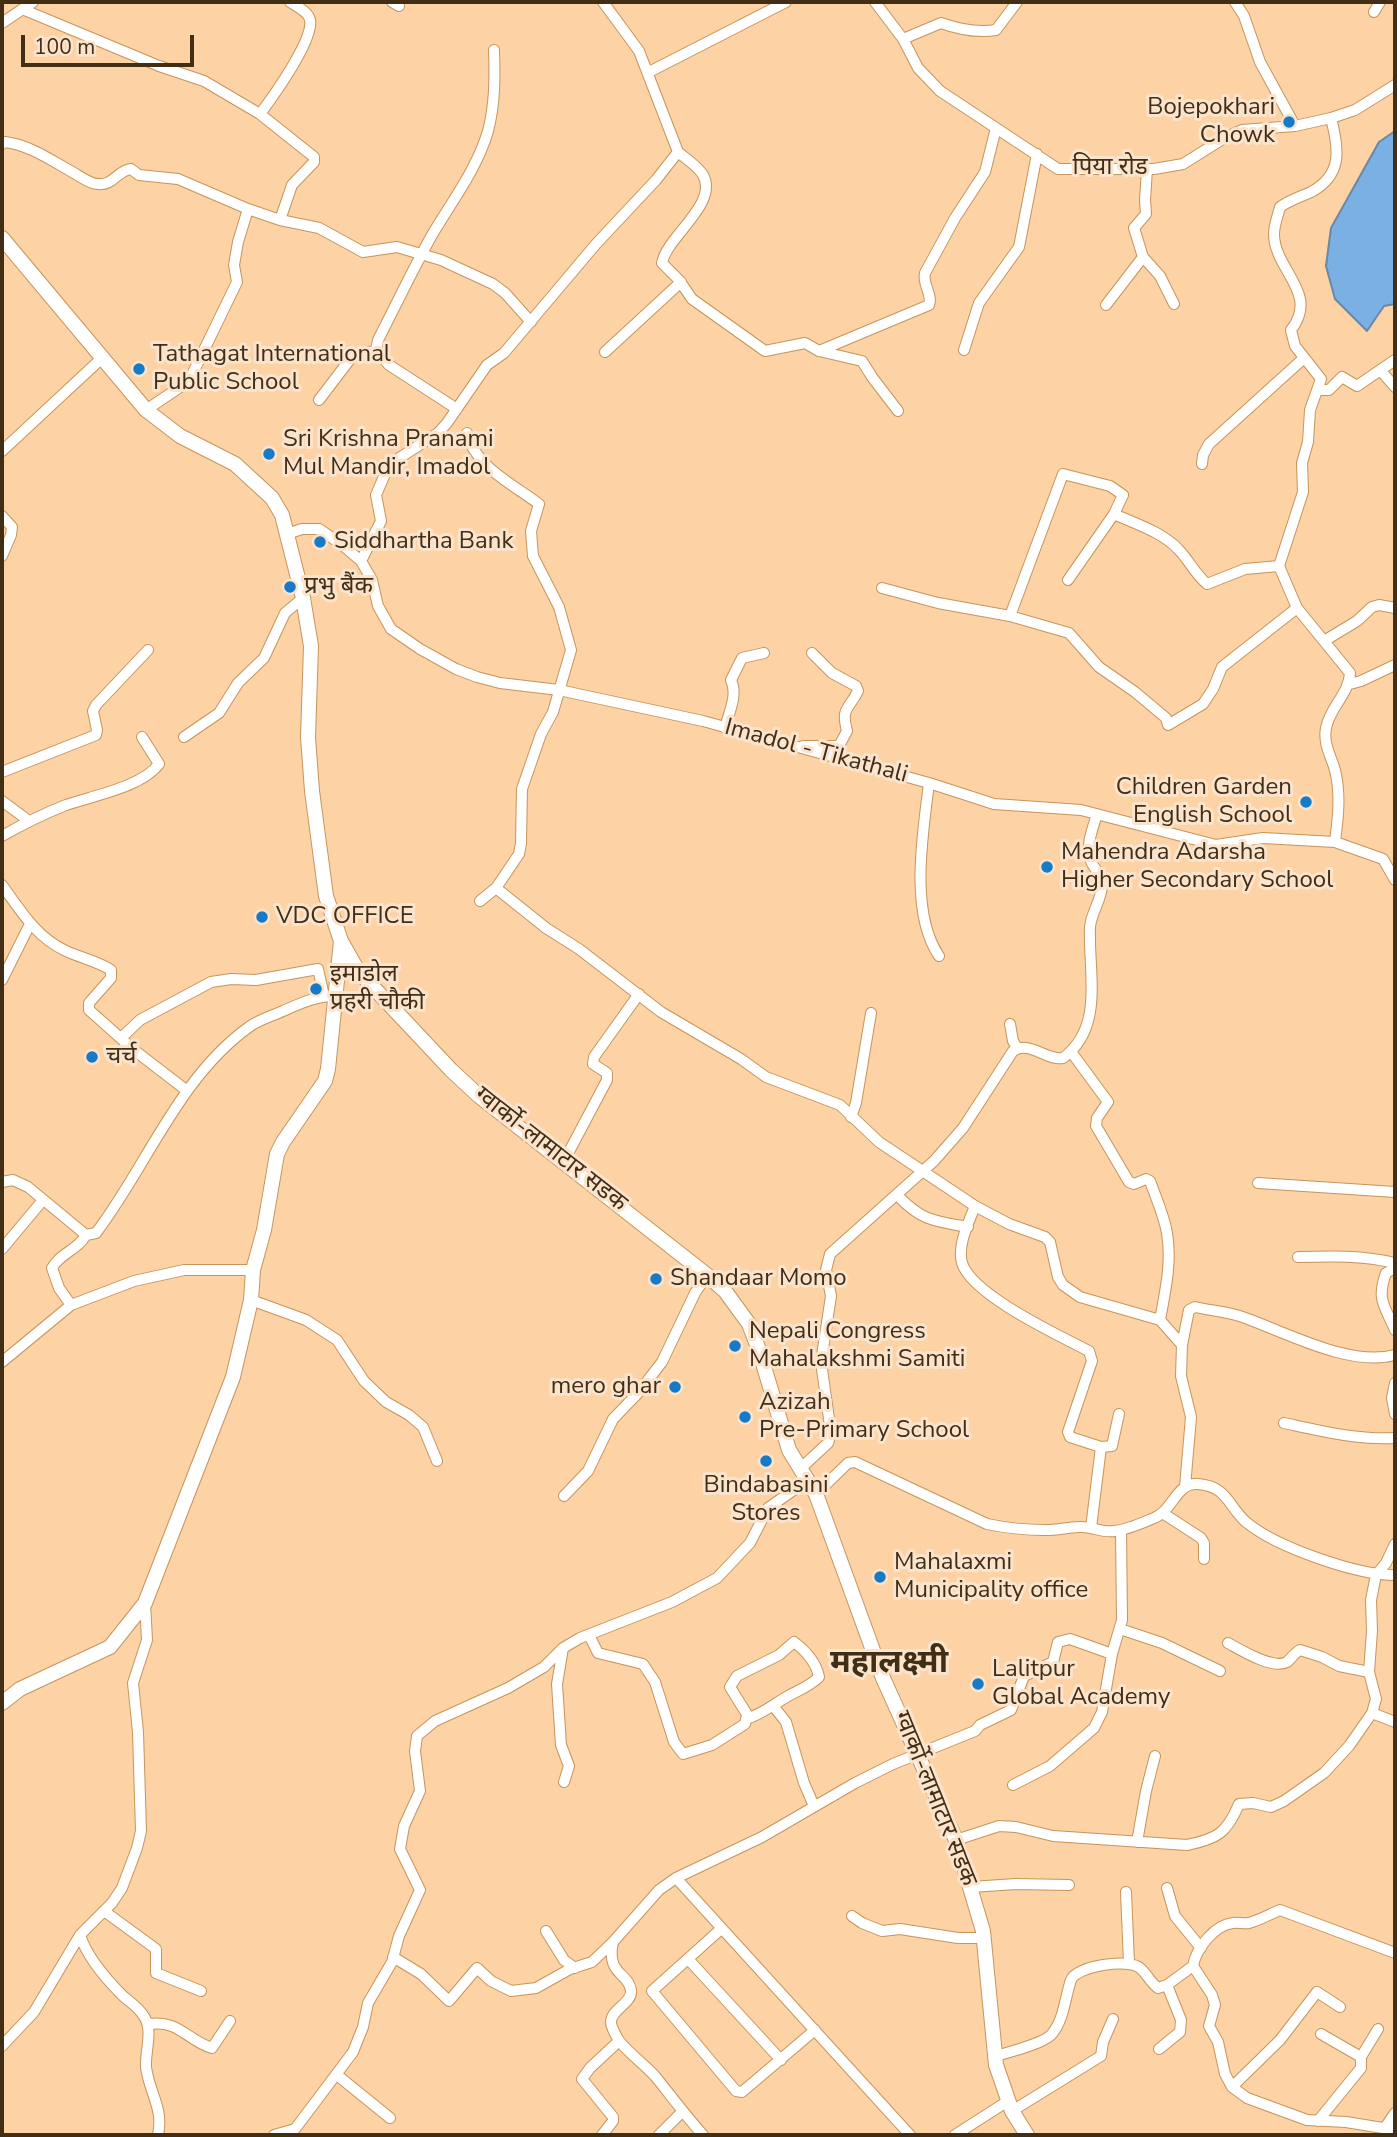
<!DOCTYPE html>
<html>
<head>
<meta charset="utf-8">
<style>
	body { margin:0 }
	#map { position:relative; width:1397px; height:2137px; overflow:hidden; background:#fdd2a4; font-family:"Nunito Sans",sans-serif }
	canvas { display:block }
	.frame { position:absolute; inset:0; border:4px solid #422d15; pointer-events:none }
	.scale { position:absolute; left:21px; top:35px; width:173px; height:32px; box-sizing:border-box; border:4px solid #422d15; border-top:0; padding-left:9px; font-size:21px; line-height:24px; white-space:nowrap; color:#422d15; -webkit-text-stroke:5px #fae4cd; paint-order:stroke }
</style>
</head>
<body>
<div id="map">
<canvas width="1397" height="2137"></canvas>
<div class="frame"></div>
<div class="scale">100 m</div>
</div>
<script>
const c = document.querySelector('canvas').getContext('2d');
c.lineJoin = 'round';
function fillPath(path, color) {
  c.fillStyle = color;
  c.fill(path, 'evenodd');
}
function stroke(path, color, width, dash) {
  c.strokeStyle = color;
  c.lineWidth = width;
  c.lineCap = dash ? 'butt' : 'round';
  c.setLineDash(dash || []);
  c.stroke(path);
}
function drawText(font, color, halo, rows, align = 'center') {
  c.font = font + ' "Nunito Sans","Noto Sans Devanagari",sans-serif';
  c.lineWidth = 6;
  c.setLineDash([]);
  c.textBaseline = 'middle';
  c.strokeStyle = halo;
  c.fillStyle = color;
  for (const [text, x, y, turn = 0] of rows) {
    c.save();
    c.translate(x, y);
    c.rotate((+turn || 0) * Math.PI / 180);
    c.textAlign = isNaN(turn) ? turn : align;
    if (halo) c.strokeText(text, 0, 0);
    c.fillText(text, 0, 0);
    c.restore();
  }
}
const water = new Path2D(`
	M1395,131V304L1384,306L1367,331L1335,299L1326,266L1331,228L1379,142Z`);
fillPath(water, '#7ab0e3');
stroke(water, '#6989a5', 2);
const street = new Path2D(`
	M392,2L399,6
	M875,2L903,39L918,68L940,91L1058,169H1154L1183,164L1226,137L1242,130L1295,126L1331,118L1355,110L1395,85
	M1235,2L1244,16L1260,62L1295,126
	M22,9L159,66L204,81L260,114L314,157V162L292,185L280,220
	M1374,12L1380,2
	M2,23L33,2
	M903,39L941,23C958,29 978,33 996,30L1017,2
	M649,72L786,2
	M260,114C272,98 314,40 310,20C309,12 296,6 290,2
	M1331,118C1339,149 1343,175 1311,192C1300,197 1290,200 1280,207C1278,215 1274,225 1274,234C1274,270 1320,293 1291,330L1295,346L1321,379L1310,410L1308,442L1302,463L1303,492L1279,566L1297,608L1350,673C1349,694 1330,707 1326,728C1323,744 1331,756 1335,770C1341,795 1338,818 1335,842
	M2,144L5,142C30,145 52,161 74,173C81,177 90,184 98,184C113,186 118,170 131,169L139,175L178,179L248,209L280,220L319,228L363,252L397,247L441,260L493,284L505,293L531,322
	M678,152C685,158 698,166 703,175C719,204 667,236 662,263L679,280L692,299L765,351L805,343L819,351L862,361L872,377L898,411
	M1147,169L1145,200L1146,214L1134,228L1143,257L1160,276L1174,304
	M1106,305L1143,257
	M964,350L979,303L1019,247L1037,154
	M376,351L378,340C396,305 413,269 432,235C452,201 477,169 488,131C495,104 495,77 494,50
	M376,351L389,365L457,409
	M819,351L929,305C933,295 922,284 925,273L955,218L985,172L996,128
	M605,352L681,282
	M1381,371L1395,387
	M1317,390H1329L1342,377L1357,386L1395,360
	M319,400L354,354L376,351
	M146,410L189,381L237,282L234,265L238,242L248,209
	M467,433C474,466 514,485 539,504L531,531L533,556L559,607L571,650L553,712L541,734L522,789L521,843L519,854L496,888L480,901
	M2,451L102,358
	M1202,464L1203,455L1209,444L1304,358
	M1114,514C1136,524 1162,532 1178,549C1189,560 1195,574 1207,584L1245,569L1279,566
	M2,516L12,527L11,535L2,556
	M287,534L302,529H319L341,544L361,561L372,580L378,606L391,629L420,649L456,669L477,677L500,683L559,690L703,721L929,783L994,804L1081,810L1216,845L1263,838L1335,842L1383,859L1395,880
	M361,561L381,521L376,495L385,474L393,462L438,433L447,423L487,365L504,353L596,244L656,180L678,152L639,51L603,2
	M882,588L938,603L1010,616L1069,633L1099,667L1135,692L1166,718L1168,725L1203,704L1213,689L1222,667L1297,608
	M1010,616L1063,474L1110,486L1123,495L1114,514L1068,580
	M1324,641L1357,621L1372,607L1379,605L1395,608
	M1350,684L1361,681L1395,665
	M725,728C729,712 738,695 731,680L742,658L764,653
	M184,737L219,713L238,683L264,658L285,613L303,598
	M803,746H839L847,731C841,707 848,711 858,691L856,686L832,673L812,653
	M2,772L96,735L97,730L93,711L96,705L148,650
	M929,783C923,833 909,912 939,956
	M2,801L29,821
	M2,836C23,824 43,814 66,805C92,796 142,787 159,764L142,737
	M2,885C20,910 36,937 66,951C81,958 97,961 111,970V978L89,1003V1010L134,1050L186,1090
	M496,888L546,928L579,949L661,1012L741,1059L766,1077L840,1105L879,1142L975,1206L1009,1224L1045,1237L1050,1242L1058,1277L1063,1285L1080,1297L1160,1320L1182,1345L1181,1376L1191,1417L1185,1487
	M2,980L30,924
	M1010,1024L1013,1041L1017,1048
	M121,1038L140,1020L211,982L231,979L256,980L318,969L324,996
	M1072,1053L1108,1102L1097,1118L1096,1126L1129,1182L1134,1184L1146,1179L1150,1181C1156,1198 1164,1215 1167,1233C1172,1263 1165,1292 1160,1320
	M851,1117L856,1103L871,1013
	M563,1163L607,1080V1073L593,1064L594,1057L639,994
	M2,1182L13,1180L28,1187L86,1235L96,1233C147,1166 179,1077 249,1027C258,1020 272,1016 283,1011C299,1004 316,996 334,996
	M1258,1183L1395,1192
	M898,1196C922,1221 934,1221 968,1227
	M975,1206C969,1222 957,1245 962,1263C972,1295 1058,1335 1089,1351L1092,1361L1068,1432L1070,1437L1101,1447L1091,1528
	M2,1249L43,1200
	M1298,1257C1331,1256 1363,1255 1395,1263
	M1395,1268L1386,1273C1376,1300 1385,1306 1395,1330
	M251,1300L306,1320L337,1340L364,1381L386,1402L409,1415L423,1427L437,1461
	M71,1305L59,1288L52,1268C60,1253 78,1250 86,1235
	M1182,1345L1189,1310L1195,1307C1212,1311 1232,1312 1248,1319C1289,1334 1351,1367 1395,1355
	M2,1362L71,1305L134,1281L184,1270H253
	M1395,1383L1392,1398L1395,1414
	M1284,1423C1321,1431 1357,1440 1395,1438
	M1101,1447L1112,1446L1119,1414
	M801,1468L828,1443L831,1433L821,1362L831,1296L826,1270L830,1254L934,1161L963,1128L1013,1051C1030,1040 1046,1061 1063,1058C1105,1027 1088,972 1090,927C1091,913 1102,899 1102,885C1103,876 1094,869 1091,861C1085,846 1093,828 1097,814
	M816,1494L848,1463L855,1462L987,1524C1006,1528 1026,1530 1045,1530C1058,1530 1070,1527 1082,1527C1093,1527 1104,1533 1114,1531C1127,1530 1142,1523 1154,1518C1173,1511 1176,1482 1198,1484C1227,1486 1228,1506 1246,1522C1276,1547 1356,1575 1395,1575
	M564,1496L588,1471L613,1419L638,1393L662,1362L695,1293L707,1275
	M1164,1514L1201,1538L1204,1543V1559
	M1120,1629L1162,1643L1220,1671
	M589,1635L598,1653L643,1664L655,1682L674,1742L683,1754L712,1745L745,1724L746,1719C763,1714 775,1703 790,1695C801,1689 810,1686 819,1677C816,1662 806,1651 794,1642L779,1655L737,1676L730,1687L748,1716L746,1719
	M1228,1643C1241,1650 1273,1670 1287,1662C1292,1658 1294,1653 1300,1650L1322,1657L1339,1666L1369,1672
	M563,1648L557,1684L561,1745L569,1766L564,1782
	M774,1707L786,1722L804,1783L814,1806
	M1372,1713L1395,1722
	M1013,1785L1050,1766L1094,1728L1102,1712L1112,1654L1122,1620L1121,1530
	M956,1840L999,1826L1016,1827L1053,1836L1187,1845C1217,1839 1227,1833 1239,1804L1253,1803L1271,1807L1284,1801L1324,1773L1349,1746L1372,1713L1376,1699L1369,1672L1372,1631L1371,1600L1376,1575L1386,1563L1395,1544
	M1137,1842L1146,1791L1155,1756
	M676,1878L910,2135
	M971,1887L1016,1884L1069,1885
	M1167,1888L1175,1916L1201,1948
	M1126,1892L1129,1963
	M104,1911L156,1949V1973L201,1991
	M852,1916L862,1923L882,1931L900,1929L958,1938H983
	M721,1929L652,1991L736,2091L742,2092L815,2030
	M546,1931L564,1960L575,1968
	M80,1935C87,1957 107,1980 123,1996C130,2002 138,2007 143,2015C154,2029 145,2050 146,2067C149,2092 164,2109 158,2135
	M613,1942C606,1975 628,1972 631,1990C633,2003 611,2009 611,2022C611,2027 617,2038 620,2042C630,2054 644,2064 655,2076C671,2096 686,2116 703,2135
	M1395,1953L1280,1910C1270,1914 1260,1920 1249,1923C1244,1924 1238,1922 1233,1923C1214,1925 1196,1949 1193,1966L1212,1995L1215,2005L1209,2026L1218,2042L1225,2074L1232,2087L1247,2098L1307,2120L1346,2122L1395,2130
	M393,1957L421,1974L449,2001L477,1968L491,1981L511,1991L536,1988L570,1969L592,1962L613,1942L659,1890L676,1878L762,1837L855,1783L893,1764L975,1731L980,1725L1011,1710L1024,1676L1053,1662L1058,1642L1070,1639L1112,1654
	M688,1959L781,2060
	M149,2024C180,2020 186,2040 212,2048L230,2021
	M1321,2034L1361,2057
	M2,2046L34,2012L80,1935L112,1903L122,1888L137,1848L141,1831L138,1732L133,1683L147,1640L145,1603
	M1159,2049L1180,2032L1181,2020L1167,1985
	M996,2056C1009,2052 1042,2044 1051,2035C1064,2021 1065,1997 1071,1980C1076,1966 1129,1958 1140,1968C1147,1974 1150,1982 1158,1988L1167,1985L1193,1966
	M337,2075L390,2118
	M1232,2087L1280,2040L1317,1992L1340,2007
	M1012,2111L1101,2056L1103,2042L1113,2019
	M1318,2121L1361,2068V2057L1378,2029
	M1384,2129L1395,2113
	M274,2135L295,2129L353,2052L363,2027L368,2003L392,1962L399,1936L420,1890L400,1849L404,1826L420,1791L415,1751L417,1736L435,1721L508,1688L544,1667L563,1648L580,1638L672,1602L717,1578L750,1543L768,1508L808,1480
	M602,2135L613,2121V2117L582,2079L590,2068L619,2041
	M659,2135L682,2112
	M955,2135L1008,2101`);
const secondary = new Path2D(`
	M2,238L146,410L180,436L235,464L272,498L282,515L303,598L311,646L308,737L312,791L326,896L341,941L358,971L451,1070L479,1096L707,1275L725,1291L749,1324L759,1350L789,1450L816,1494L883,1678L956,1840L983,1931L996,2065L1012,2111L1027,2135
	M2,1703L20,1689L110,1647L145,1603L233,1377L251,1300L253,1270L264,1230L277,1154L283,1142L325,1081L328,1069L341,941`);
stroke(street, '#c7945b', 12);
stroke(secondary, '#c7945b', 16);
stroke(street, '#fff', 10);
stroke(secondary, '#fff', 14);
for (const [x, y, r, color] of [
	[1289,122,7,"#177ac6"],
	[139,369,7,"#177ac6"],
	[269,454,7,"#177ac6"],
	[320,542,7,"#177ac6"],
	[290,587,7,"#177ac6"],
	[1306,802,7,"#177ac6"],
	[1047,867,7,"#177ac6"],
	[262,917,7,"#177ac6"],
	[316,989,7,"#177ac6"],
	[92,1057,7,"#177ac6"],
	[656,1279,7,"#177ac6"],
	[735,1346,7,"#177ac6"],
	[675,1387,7,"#177ac6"],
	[745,1417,7,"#177ac6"],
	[766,1461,7,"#177ac6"],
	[880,1577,7,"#177ac6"],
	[978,1684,7,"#177ac6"]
]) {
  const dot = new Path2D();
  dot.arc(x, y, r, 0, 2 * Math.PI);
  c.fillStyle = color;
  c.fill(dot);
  stroke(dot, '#fae4cd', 2.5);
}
drawText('24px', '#422d15', '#fae4cd', [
	["Bojepokhari",1275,108,"right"],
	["Chowk",1275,136,"right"],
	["Tathagat International",153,355],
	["Public School",153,383],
	["Sri Krishna Pranami",283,440],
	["Mul Mandir, Imadol",283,468],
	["Siddhartha Bank",334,542],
	["प्रभु बैंक",304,587],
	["Children Garden",1292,788,"right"],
	["English School",1292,816,"right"],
	["Mahendra Adarsha",1061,853],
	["Higher Secondary School",1061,881],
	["VDC OFFICE",276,917],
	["इमाडोल",330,975],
	["प्रहरी चौकी",330,1003],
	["चर्च",106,1057],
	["Shandaar Momo",670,1279],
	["Nepali Congress",749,1332],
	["Mahalakshmi Samiti",749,1360],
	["mero ghar",661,1387,"right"],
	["Azizah",759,1403],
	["Pre-Primary School",759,1431],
	["Bindabasini",766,1486,"center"],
	["Stores",766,1514,"center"],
	["Mahalaxmi",894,1563],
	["Municipality office",894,1591],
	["Lalitpur",992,1670],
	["Global Academy",992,1698]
], 'left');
drawText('24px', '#422d15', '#fae4cd', [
	["पिया रोड",1110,168],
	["Imadol - Tikathali",816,752,15],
	["ग्वार्को-लामाटार सडक",550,1150,38],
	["ग्वार्को-लामाटार सडक",934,1799,68]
]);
drawText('bold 32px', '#422d15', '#fae4cd', [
	["महालक्ष्मी",889,1664]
]);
</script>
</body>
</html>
